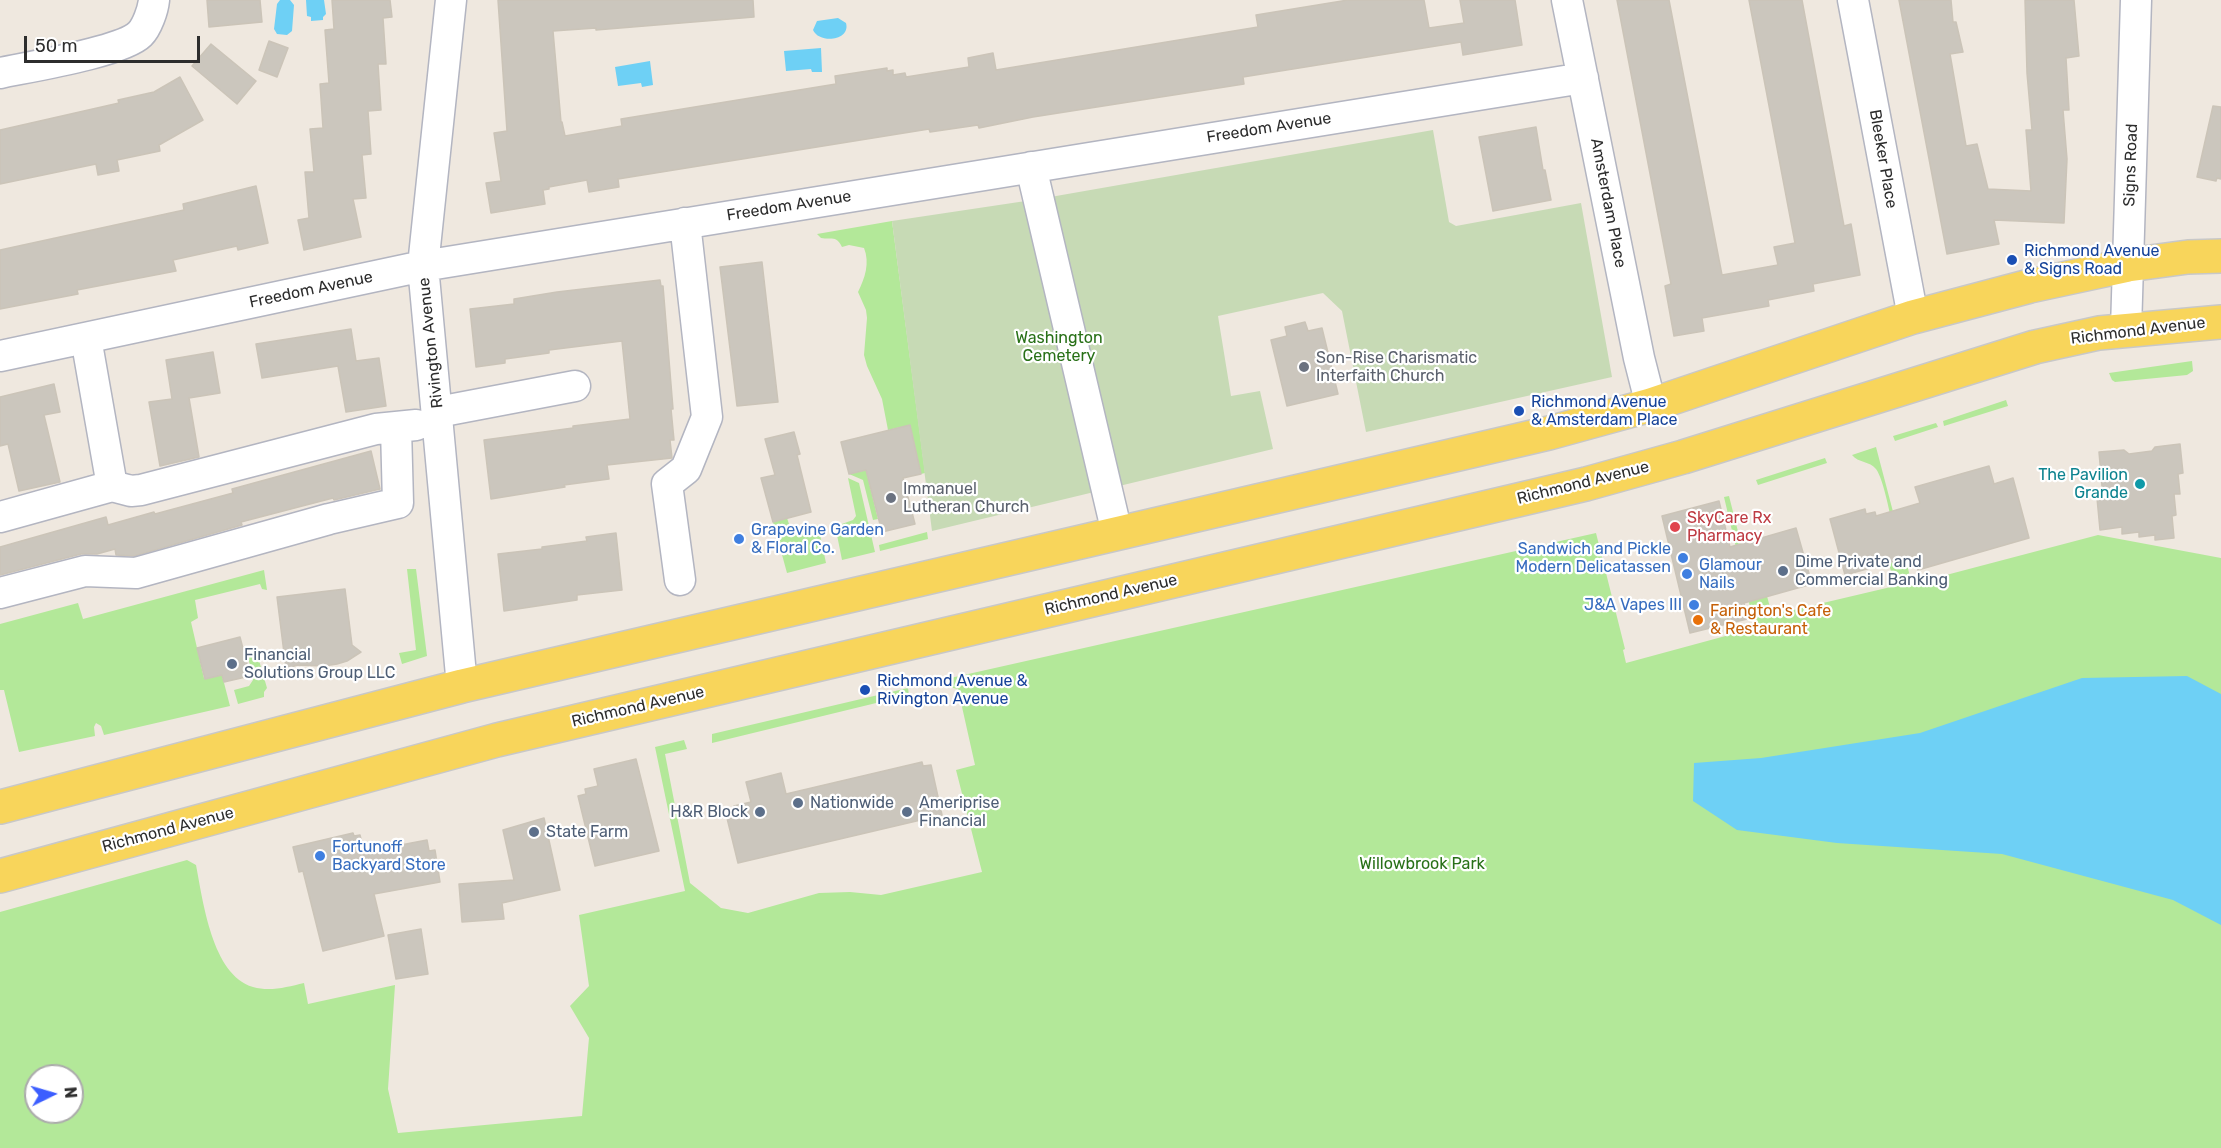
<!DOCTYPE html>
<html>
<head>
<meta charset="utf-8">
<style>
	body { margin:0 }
	#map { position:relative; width:2221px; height:1148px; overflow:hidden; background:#efe8df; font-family:Rubik,sans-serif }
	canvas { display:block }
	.north { position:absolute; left:24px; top:1064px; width:60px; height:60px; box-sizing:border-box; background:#fff; border:2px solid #ababab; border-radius:50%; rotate:85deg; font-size:16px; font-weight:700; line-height:24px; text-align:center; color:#2d2d2d }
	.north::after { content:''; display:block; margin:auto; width:21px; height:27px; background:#3c5eff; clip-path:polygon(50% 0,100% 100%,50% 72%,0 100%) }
	.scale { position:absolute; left:24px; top:36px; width:176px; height:27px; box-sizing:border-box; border:3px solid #2d2d2d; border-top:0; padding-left:8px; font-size:18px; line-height:21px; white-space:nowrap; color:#2d2d2d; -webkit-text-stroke:4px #fff; paint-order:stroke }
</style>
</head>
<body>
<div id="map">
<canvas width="2221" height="1148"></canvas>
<div class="north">N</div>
<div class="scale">50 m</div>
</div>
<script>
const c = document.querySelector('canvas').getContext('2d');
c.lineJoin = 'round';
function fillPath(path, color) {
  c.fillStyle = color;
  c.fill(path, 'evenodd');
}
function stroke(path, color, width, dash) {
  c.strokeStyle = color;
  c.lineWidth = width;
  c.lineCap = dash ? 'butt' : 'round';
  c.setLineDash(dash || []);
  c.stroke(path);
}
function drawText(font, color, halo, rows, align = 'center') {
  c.font = font + ' Rubik,sans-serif';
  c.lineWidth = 4.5;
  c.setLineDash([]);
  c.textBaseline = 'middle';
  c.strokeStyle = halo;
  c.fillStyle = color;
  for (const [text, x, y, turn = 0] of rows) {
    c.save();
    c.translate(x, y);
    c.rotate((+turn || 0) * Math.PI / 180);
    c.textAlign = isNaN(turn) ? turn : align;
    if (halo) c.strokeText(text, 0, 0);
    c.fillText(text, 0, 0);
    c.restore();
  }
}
fillPath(new Path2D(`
	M892,221L925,473L921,474L910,425L888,430L882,399L867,366L864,355L867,318L866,310L858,292C865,278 870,263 864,248L849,245L842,247C836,235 832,240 821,238L817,234Z
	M2192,361L2193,371L2187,375L2115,382L2112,380L2109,373Z
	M2006,400L2008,406L1944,426L1943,421Z
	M1936,423L1938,427L1895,441L1893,436Z
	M1876,447L1912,584L2098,535L2221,558V1148H0V912L187,860L196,865C203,901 212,975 253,987C270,992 287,987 304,983L308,1004L395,985L388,1089L398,1133L582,1116L589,1038L570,1006L589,986L579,915L685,891L655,747L684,740L687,749L665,754L690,883L721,908L748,913L819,893L850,892L881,895L982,872L956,770L975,765L958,689L939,685L937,681L1596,533L1625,649L1623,650L1626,663L1755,628L1724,497L1729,496L1749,575L1763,581L1772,615L1895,586L1884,546L1894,531C1890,516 1884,480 1876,469C1870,461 1858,463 1852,455ZM36,1076H72V1112H36Z
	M1825,458L1827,463L1758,485L1756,480Z
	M866,470L878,519L873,520L863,480L849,474Z
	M848,478L859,483L875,552L842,560L836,530L839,525L853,520L856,516Z
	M787,518L792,533L818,525L826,563L787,573L773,522Z
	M927,532L928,539L880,551L879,545Z
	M407,569H416L427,656L402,664L399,653L416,650Z
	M264,570L267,590L262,589L260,584L195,600L198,618L191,622L204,678L222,675L230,706L104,735L101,726L96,723L94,727L95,736L19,752L4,690H0V624L78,603L83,619Z
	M256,650L267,688L264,692V697L238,704L234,690L249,686L253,680L247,652Z
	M908,688L909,695L712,743V734Z`), '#b3e899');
fillPath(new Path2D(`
	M1433,130L1449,222L1456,226L1581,203L1612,377L1366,432L1342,311L1323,293L1218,316L1231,396L1260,391L1273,449L932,531L892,221L1039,199Z`), '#c7dab5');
fillPath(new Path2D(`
	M280,0H290L294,5L292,31L287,35L277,34L274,29L277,4Z
	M306,0H324L326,14L323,17V20L311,21V17L307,16Z
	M838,18L846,23C851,41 819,44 813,30L817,21Z
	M821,48L822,72H812L811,69L786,71L784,51Z
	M650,61L653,85L642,87L641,83L618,86L615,67Z
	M2187,676L2221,694V925L2173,900L2002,854L1837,843L1737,830L1693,801L1694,763L1761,758L1920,733L2082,678Z`), '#6ed0f5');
const building = new Path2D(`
	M207,0H260L262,22L209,27Z
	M332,0H390L392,17L383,18L386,64H378L381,110L368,111L371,154L362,155L366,198L353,199L361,237L304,250L298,220L309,218L305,172H314L310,129L323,128L320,84L329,83L325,30L334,29Z
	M498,0H753L754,17L596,30V28L553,31L561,122H562L565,136L622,126L621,119L836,84L835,76L887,68V71L893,70V75L905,73L906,77L969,67L968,58L993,53L996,70L1258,27L1256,15L1348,0H1424L1429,28L1464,23L1460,0H1515L1522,45L1463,55L1461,42L1243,77L1244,84L1033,117L979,128L978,125L930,132L929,129L618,179L619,187L589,192L587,180L549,187V189L543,190L545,204L491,213L486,183L501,181L494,133L507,131Z
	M1617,0H1669L1722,275L1778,265L1774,247L1795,243L1749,0H1802L1844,226L1851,224L1860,275L1813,284L1814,291L1768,300L1769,306L1702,318L1704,331L1674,336L1665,286L1671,284Z
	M1899,0H1951L1953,22H1956L1963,52L1950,54L1966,146L1977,144L1988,189L2031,191L2026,130H2032L2027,73L2025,0H2074L2079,56L2066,58L2069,110H2063L2067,159L2064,223L1994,220L1999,244L1947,254Z
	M269,41L288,48L277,77L259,70Z
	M211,44L256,81L237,104L192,66Z
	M180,77L203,120L159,145L160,151L117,160L119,171L98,175L96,164L0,184V130L119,103L118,100L154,92Z
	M2213,106L2221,107V179L2217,178L2216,181L2197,177Z
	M1536,127L1543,170H1545L1551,200L1493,211L1479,137Z
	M256,186L268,243L238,250L237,246L173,260L176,271L77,290L78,294L0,309V250L184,210L183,204Z
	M762,262L778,402L737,406L720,267Z
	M660,280L661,286H663L673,409H671L674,440H670L672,458L607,465L609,479L564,485L565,487L491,499L484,440L573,428V426L630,419L622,341L549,350V353L505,359V363L476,367L470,309L514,304V299L557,292Z
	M1305,322L1308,331L1322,328L1338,394L1287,406L1271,340L1287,336L1285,327Z
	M351,329L356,361L379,358L386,406L346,412L338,366L262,378L256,344Z
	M213,352L220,393L189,398L199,457L160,466L149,402L172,399L166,360Z
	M54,384L60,412L44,415L60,482L19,491L8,444L0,446V397Z
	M910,425L921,474L903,478L915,524L882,532L866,470L849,474L841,442Z
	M794,432L800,454L797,455L811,512L773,522L761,478L775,475L765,439Z
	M2180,444L2183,473L2178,474L2180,494H2174L2176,515L2172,516L2174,538L2155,540V535L2139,537V532L2122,534V527L2100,530L2097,498H2103L2099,452L2124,450L2129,454L2152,451L2155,447Z
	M371,451L380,489L334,500L333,498L241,522L242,525L134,556L116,555L115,549L97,554H81L0,575V547L106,517L108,525L154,512L155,514L233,493L232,489Z
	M1989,466L1994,484L2013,478L2029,538L1918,570L1914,556L1845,575L1830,519L1865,509L1866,514L1875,512L1876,516L1920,503L1915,487Z
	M1719,501L1730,547L1796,528L1812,584L1744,603L1747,619L1690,633L1662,516Z
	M616,533L622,590L577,595V600L504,611L498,554L542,549V547L587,541L586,537Z
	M345,589L352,645L361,652L347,661L337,664L324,666L297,665L286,669L277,597Z
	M240,637L250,676L224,682L222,675L205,679L197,648Z
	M636,759L659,851L595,866L578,796L586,794L585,789L598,786L594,769Z
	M922,762L923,766L931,765L942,815L738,863L726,814L735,812L734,806L751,802L746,782L781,773L786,794Z
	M544,818L560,890L502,903L504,919L462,922L459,884L514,880L503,830Z
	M353,833L354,836L360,835L364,852L427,840L429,851L435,850L440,882L374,894L384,936L323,951L303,871L299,872L293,847Z
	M421,929L428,974L396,979L388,935Z`);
fillPath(building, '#cbc6bd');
stroke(building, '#cbc4b8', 1.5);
const minor = new Path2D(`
	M451,0L423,266L462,686
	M1567,0L1639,358L1651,405
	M1853,0L1913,317
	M0,73C28,67 122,52 140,34C147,27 153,10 154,0
	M1031,167L1117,533
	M2126,330L2136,0
	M86,338L112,486
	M0,356L423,266L1583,78
	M438,412L575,386
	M0,517L112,486L131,491L141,490L376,429L416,425
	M680,580L667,484L686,469L707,417L685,223
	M0,593L85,571L136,573L329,519L398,503L396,428`);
const major = new Path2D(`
	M0,807L462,686L1549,433L1651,405L1913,317L2030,286L2128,265L2188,257L2221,256
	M0,876L497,740L1586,484L1683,457L2035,347L2099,333L2221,322`);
stroke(minor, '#b3b5c1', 33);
stroke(major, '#c8c8c8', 36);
stroke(minor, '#fff', 30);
stroke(major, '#f8d55b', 33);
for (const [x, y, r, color] of [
	[2012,260,6,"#1a4fb4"],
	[1304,367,6,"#6b7280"],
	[1519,411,6,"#1a4fb4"],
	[2140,484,6,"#0f9aa8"],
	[891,498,6,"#6b7280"],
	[1675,527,6,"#e0444e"],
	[739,539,6,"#3f7fe0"],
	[1683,558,6,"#3f7fe0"],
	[1783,571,6,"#5c6f8a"],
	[1687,574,6,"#3f7fe0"],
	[1694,605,6,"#3f7fe0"],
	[1698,620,6,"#e8710a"],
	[232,664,6,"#5c6f8a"],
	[865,690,6,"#1a4fb4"],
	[798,803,6,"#5c6f8a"],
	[760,812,6,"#5c6f8a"],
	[907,812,6,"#5c6f8a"],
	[534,832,6,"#5c6f8a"],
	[320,856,6,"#3f7fe0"]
]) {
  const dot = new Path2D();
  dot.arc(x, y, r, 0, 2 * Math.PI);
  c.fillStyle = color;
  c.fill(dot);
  stroke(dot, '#fff', 2);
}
drawText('16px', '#2d2d2d', '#fff', [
	["Freedom Avenue",1269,128,-9],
	["Bleeker Place",1883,159,80],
	["Signs Road",2131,165,-88],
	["Amsterdam Place",1608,203,79],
	["Freedom Avenue",789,206,-9],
	["Freedom Avenue",311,290,-12],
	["Richmond Avenue",2138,331,-7],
	["Rivington Avenue",431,343,-96],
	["Richmond Avenue",1583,483,-14],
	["Richmond Avenue",1111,595,-13],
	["Richmond Avenue",638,707,-13],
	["Richmond Avenue",168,830,-15]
]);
drawText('16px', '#164399', '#fff', [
	["Richmond Avenue",2024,251],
	["& Signs Road",2024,269],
	["Richmond Avenue",1531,402],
	["& Amsterdam Place",1531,420],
	["Richmond Avenue &",877,681],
	["Rivington Avenue",877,699]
], 'left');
drawText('16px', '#287017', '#fff', [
	["Washington",1059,338],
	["Cemetery",1059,356],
	["Willowbrook Park",1422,864]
]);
drawText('16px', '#5b616d', '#fff', [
	["Son-Rise Charismatic",1316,358],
	["Interfaith Church",1316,376],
	["Immanuel",903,489],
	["Lutheran Church",903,507]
], 'left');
drawText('16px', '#0d838f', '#fff', [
	["The Pavilion",2128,475],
	["Grande",2128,493]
], 'right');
drawText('16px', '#be3a42', '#fff', [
	["SkyCare Rx",1687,518],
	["Pharmacy",1687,536]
], 'left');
drawText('16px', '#366cbe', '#fff', [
	["Grapevine Garden",751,530],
	["& Floral Co.",751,548],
	["Sandwich and Pickle",1671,549,"right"],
	["Modern Delicatassen",1671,567,"right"],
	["Glamour",1699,565],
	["Nails",1699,583],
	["J&A Vapes III",1682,605,"right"],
	["Fortunoff",332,847],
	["Backyard Store",332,865]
], 'left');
drawText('16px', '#4e5e75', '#fff', [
	["Dime Private and",1795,562],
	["Commercial Banking",1795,580],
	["Financial",244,655],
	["Solutions Group LLC",244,673],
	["Nationwide",810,803],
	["Ameriprise",919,803],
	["Financial",919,821],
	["H&R Block",748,812,"right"],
	["State Farm",546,832]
], 'left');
drawText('16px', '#c56008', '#fff', [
	["Farington's Cafe",1710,611],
	["& Restaurant",1710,629]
], 'left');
</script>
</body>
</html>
